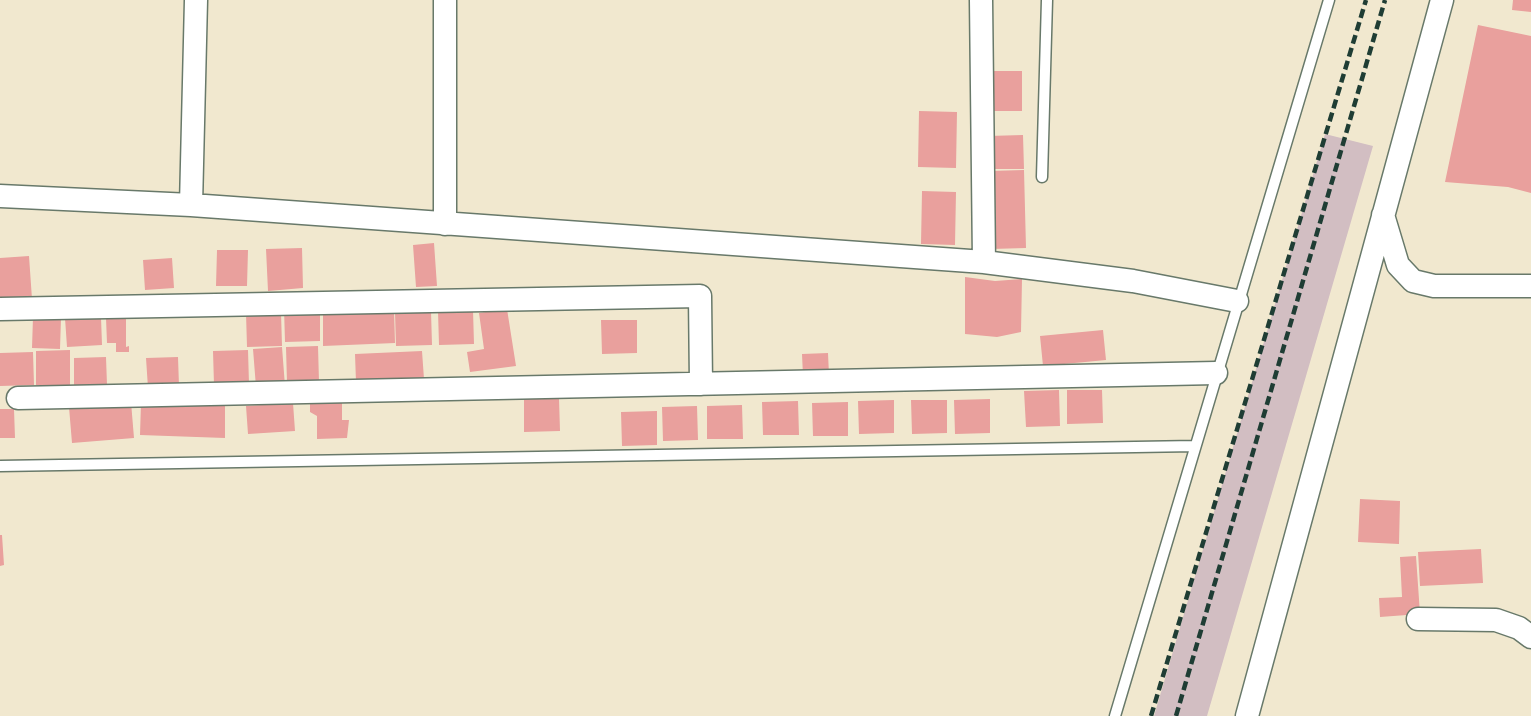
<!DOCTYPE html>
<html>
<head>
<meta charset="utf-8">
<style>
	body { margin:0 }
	canvas { display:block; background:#f1e8cf }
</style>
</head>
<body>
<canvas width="1531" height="716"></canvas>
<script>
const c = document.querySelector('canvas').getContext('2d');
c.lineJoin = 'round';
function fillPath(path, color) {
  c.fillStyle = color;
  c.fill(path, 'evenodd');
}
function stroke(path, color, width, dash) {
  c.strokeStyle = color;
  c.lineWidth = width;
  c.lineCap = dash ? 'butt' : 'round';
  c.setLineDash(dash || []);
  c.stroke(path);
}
fillPath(new Path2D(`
	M1325,134L1373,146L1207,716H1154Z`), '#d2bec2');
fillPath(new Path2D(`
	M1513,0H1531V12L1512,10Z
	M1478,25L1531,36V193L1508,187L1445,182Z
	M988,71H1022V111H988Z
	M919,111L957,112L956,168L918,167Z
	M1023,135L1024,169H989L988,136Z
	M1024,170L1026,248L991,249L989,171Z
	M922,191L956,192L955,245L921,244Z
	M434,243L437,286L416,287L413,245Z
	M302,248L303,288L268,291L266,249Z
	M217,250H248L247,286H216Z
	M29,256L32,299L0,302V258Z
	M172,258L174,288L145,290L143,260Z
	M965,277L995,281L1022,279L1021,332L997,337L965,334Z
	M284,308H320V341L285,342Z
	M507,309L516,366L470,372L467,352L484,349L479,313Z
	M394,310L395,343L323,346V313Z
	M473,310L474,344L439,345L438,311Z
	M431,311L432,345L396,346L395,312Z
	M281,312L282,346L247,347L246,313Z
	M33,317L61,318L60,349L32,348Z
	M101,317L102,345L67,347L65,318Z
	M126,317V347L129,346V352H116V343H107L106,318Z
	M601,320H637V353L602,354Z
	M1103,330L1106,360L1043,366L1040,336Z
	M318,346L319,382L287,383L286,347Z
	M282,347L285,386L256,387L253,349Z
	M70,350V385H36V351Z
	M248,350L249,384L214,385L213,351Z
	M422,351L424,379L356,382L355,354Z
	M33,352L34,385L0,386V353Z
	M828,353L829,375L803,376L802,354Z
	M106,357L107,385L74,386V358Z
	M178,357L179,386L148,388L146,358Z
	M1059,390L1060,426L1026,427L1024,391Z
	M1067,390H1102L1103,423L1067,424Z
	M559,398L560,431L524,432V399Z
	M990,399V433L955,434L954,400Z
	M894,400V433L859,434L858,401Z
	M911,400H947V433L912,434Z
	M798,401L799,435H763L762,402Z
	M131,402L134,438L72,443L69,407Z
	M848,402V436H813L812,403Z
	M141,403L225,406V438L140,435Z
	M293,403L295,431L248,434L246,406Z
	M310,403H342V420H349L347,438L317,439V416L310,412Z
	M742,405L743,439H707V406Z
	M697,406L698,440L663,441L662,407Z
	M0,409H14L15,438H0Z
	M657,411V445L622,446L621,412Z
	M1360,499L1400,501L1399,544L1358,542Z
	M0,535H2L4,565L0,566Z
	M1481,549L1483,583L1420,586L1418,552Z
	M1416,556L1420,614L1380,617L1379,598L1402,597L1400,557Z`), '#e9a09d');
const service = new Path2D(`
	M1042,177L1047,0
	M0,466L1195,446
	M1115,716L1329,0`);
const minor = new Path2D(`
	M445,0V224
	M981,0L984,262
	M0,196L191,205L196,0
	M191,205L984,262L1133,281L1237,301
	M1383,215L1398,265L1413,281L1434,286H1531
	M0,309L700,296L701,384
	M18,398L1216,373
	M1418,619L1496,620L1519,628L1531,637
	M1247,716L1442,0`);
stroke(service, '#68796a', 13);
stroke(minor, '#68796a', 25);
stroke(service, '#fff', 10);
stroke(minor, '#fff', 22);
stroke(new Path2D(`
	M1151,716L1366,0
	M1176,716L1385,0`), '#1f3d34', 4.5, [9, 4.5]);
</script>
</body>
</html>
